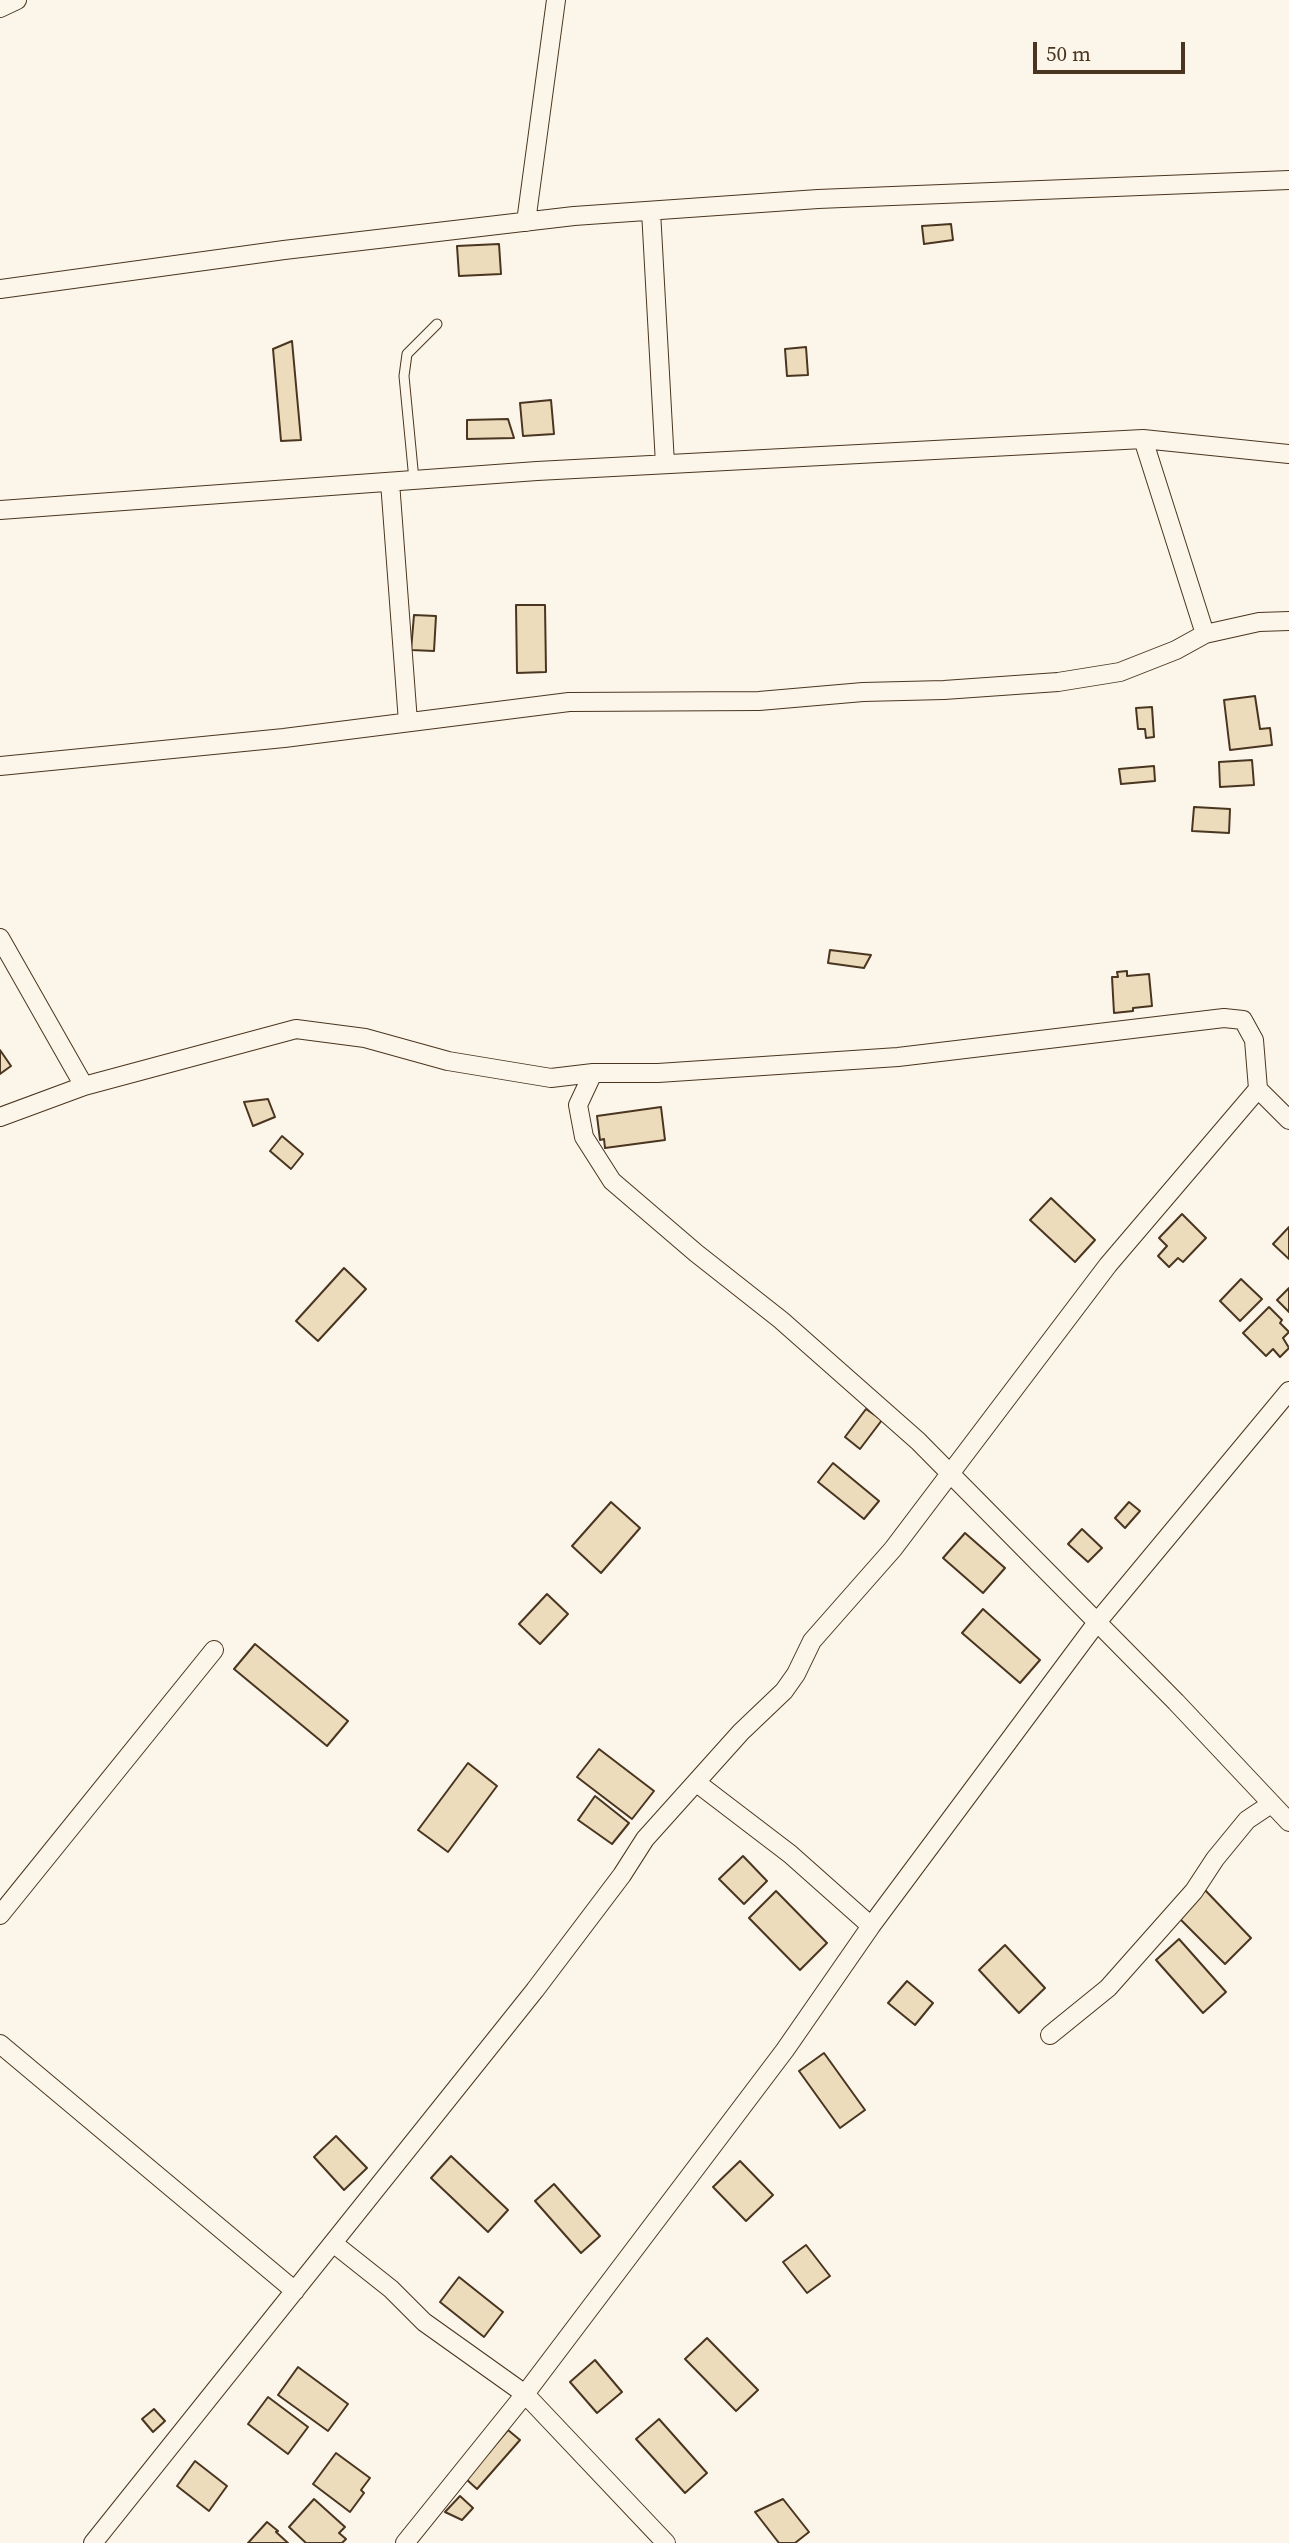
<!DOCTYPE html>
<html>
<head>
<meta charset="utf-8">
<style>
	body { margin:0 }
	#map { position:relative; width:1289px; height:2543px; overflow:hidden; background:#fbf6e9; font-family:"Source Serif 4",serif }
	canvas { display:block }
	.scale { position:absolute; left:1033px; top:42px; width:152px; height:32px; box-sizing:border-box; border:4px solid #4a3520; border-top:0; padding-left:9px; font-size:21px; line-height:24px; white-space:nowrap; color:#4a3520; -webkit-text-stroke:5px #fbf6e9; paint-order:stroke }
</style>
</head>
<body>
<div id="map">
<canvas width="1289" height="2543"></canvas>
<div class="scale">50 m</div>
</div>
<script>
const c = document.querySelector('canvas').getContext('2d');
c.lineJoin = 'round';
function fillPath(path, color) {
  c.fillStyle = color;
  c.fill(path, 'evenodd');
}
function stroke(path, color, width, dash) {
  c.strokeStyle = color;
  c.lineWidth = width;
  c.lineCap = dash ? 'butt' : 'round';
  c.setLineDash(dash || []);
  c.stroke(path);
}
const building = new Path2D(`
	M951,224L953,240L924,244L922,226Z
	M499,244L501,274L459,276L457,246Z
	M292,341L301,440L281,441L273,349Z
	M806,347L808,375L787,376L785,349Z
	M551,400L554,434L523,436L520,403Z
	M508,419L514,438L467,439V420Z
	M516,605H545L546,672L517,673Z
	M414,615L436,616L434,651L411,650Z
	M1255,696L1260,729L1270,728L1272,745L1230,750L1224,700Z
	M1152,707L1154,737L1146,738L1145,729H1138L1136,708Z
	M1252,760L1254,785L1220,787L1219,762Z
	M1154,766L1155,781L1121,784L1119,769Z
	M1194,807L1230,809L1229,833L1192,831Z
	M830,950L871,955L864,968L828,963Z
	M1127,971V976L1149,974L1152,1006L1133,1008V1011L1114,1013L1112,977H1118L1117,972Z
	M0,1050L11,1066L0,1074Z
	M268,1099L275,1117L253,1126L244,1102Z
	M661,1107L665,1140L605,1148L604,1139L600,1140L597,1116Z
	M282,1136L303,1154L291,1169L270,1151Z
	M1051,1198L1095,1240L1075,1262L1030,1220Z
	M1182,1214L1206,1238L1183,1262L1178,1258L1169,1267L1158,1256L1167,1246L1159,1238Z
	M1289,1227V1259L1273,1244Z
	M344,1268L366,1289L318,1341L296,1321Z
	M1241,1279L1262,1299L1240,1321L1220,1301Z
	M1289,1288V1312L1277,1300Z
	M1269,1307L1282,1320L1280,1323L1289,1332L1283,1338L1289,1348L1280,1357L1273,1349L1266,1356L1243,1333Z
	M866,1409L882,1420L860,1449L845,1437Z
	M833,1463L879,1501L864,1519L818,1482Z
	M611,1502L640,1528L601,1573L572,1546Z
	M1129,1502L1140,1511L1125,1528L1115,1518Z
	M1082,1529L1102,1548L1088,1562L1068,1544Z
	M965,1533L1005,1568L983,1593L943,1558Z
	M547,1594L568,1614L540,1644L519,1624Z
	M983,1609L1040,1660L1020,1683L962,1633Z
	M255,1644L348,1721L327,1746L234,1669Z
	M599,1749L654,1791L632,1819L577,1777Z
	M468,1763L497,1786L448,1852L418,1830Z
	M595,1796L629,1823L612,1844L578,1820Z
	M743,1856L767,1881L744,1904L719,1879Z
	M1205,1890L1251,1938L1225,1964L1178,1917Z
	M776,1891L827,1943L800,1970L749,1918Z
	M1179,1939L1226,1992L1203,2013L1156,1960Z
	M1005,1945L1045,1988L1019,2013L979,1970Z
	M907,1981L933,2003L915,2025L888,2003Z
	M824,2053L865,2110L840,2128L799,2071Z
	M336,2136L367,2168L344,2190L314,2157Z
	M451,2156L508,2210L488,2232L431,2178Z
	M740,2161L773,2195L746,2221L713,2187Z
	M554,2184L600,2236L581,2253L535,2201Z
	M806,2245L830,2276L807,2293L783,2262Z
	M459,2277L503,2312L484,2337L440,2302Z
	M707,2338L758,2390L736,2411L685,2359Z
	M595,2360L622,2392L597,2413L570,2382Z
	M298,2367L348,2404L328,2431L278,2395Z
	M268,2397L308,2427L288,2454L248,2424Z
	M154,2409L165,2421L153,2432L142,2419Z
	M659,2419L707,2473L685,2493L636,2439Z
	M508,2430L520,2440L477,2489L466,2479Z
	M336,2453L370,2478L361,2490L364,2493L350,2512L313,2484Z
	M195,2461L227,2486L209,2511L177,2486Z
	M460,2496L473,2508L462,2520L445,2512Z
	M314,2499L345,2527L339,2533L346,2539L342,2543H306L289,2527Z
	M783,2499L809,2532L795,2543H779L755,2512Z
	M267,2522L278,2531L276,2532L288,2543H248Z`);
fillPath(building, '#ecdcbc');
stroke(building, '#4a3520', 2);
const service = new Path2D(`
	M414,480L404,376L407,354L437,324`);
const minor = new Path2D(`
	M0,8L17,0
	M651,211L665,464
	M526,222L556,0
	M0,289L284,250L574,216L818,199L1289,180
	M1143,439L1205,634
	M390,482L408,722
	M0,510L537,471L1143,439L1289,454
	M0,766L284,738L569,702L759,701L863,692L944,690L1058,682L1120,672L1176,650L1205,634L1259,622L1289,621
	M0,938L84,1086
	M593,1073H658L898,1057L1224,1018L1243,1020L1254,1040L1258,1089L1289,1120
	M0,1117L84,1086L296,1029L365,1038L448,1061L551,1078L593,1073L578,1105L584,1137L612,1181L696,1253L781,1320L918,1441L1176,1702L1289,1822
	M697,1783L790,1854L871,1926
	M0,1915L214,1650
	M1050,2035L1108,1988L1194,1891L1215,1859L1247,1820L1271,1804
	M0,2044L295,2291
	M333,2243L391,2289L424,2322L525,2394L666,2543
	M93,2543L535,1990L622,1875L645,1839L741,1732L784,1691L796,1674L812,1641L893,1549L1108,1265L1258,1089
	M405,2543L525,2394L785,2050L871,1926L1098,1621L1289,1391`);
stroke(service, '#4a3520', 11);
stroke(minor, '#4a3520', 20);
stroke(service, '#fbf6e9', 9);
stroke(minor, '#fbf6e9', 18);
</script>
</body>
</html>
